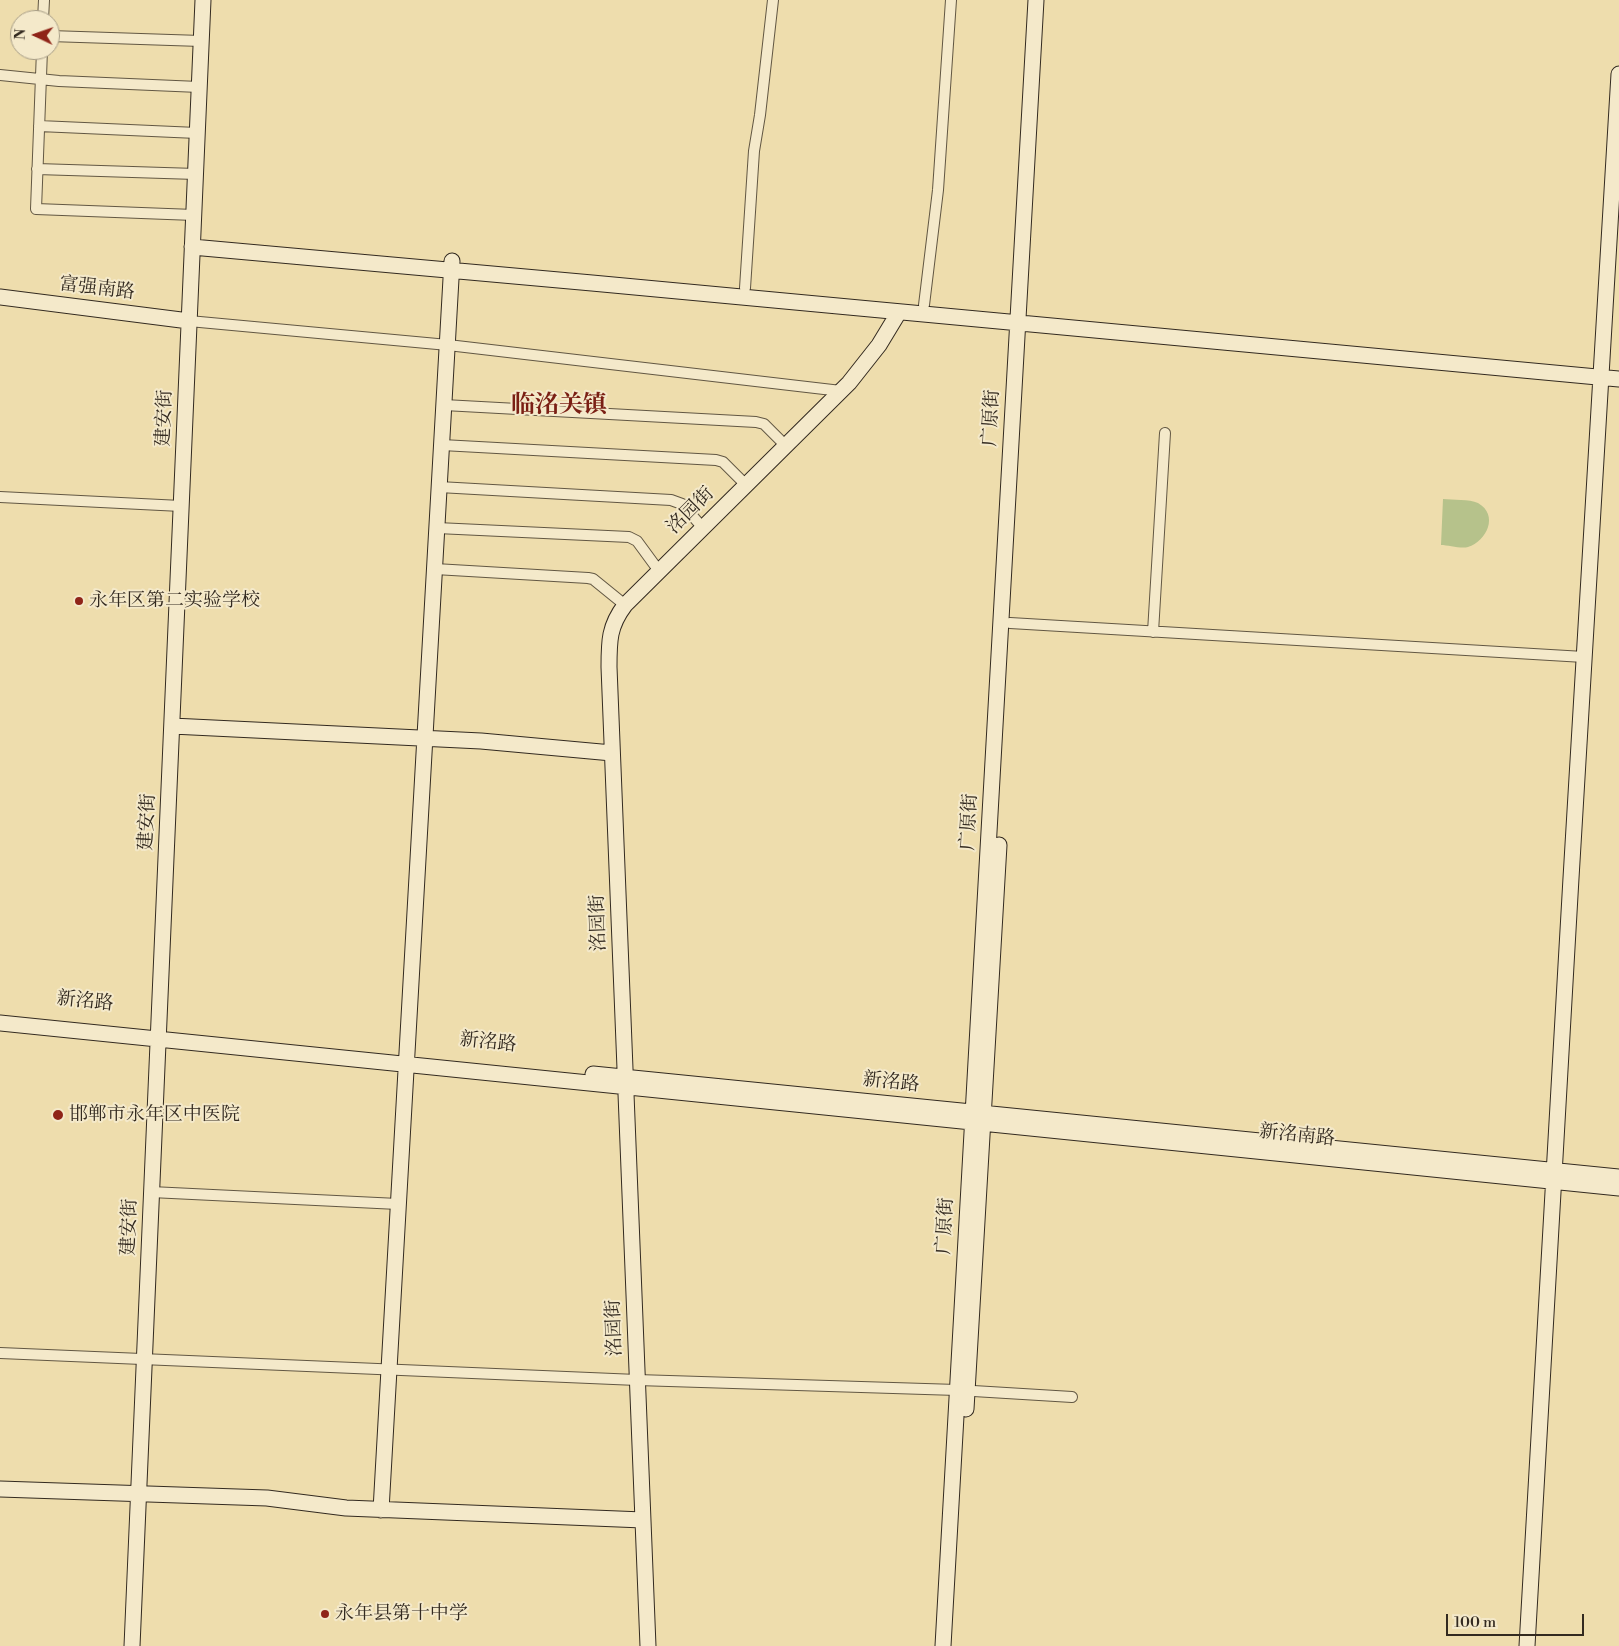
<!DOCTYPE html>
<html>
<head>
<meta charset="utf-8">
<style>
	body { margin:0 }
	#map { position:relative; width:1619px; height:1646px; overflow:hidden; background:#eeddad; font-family:"Libre Bodoni",serif }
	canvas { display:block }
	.north { position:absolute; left:10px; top:10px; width:50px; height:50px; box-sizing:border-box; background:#f4e9ca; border:1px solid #a79d86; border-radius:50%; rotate:273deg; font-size:14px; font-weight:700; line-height:20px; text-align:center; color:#332a20 }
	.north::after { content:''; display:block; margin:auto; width:18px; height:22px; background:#8f2418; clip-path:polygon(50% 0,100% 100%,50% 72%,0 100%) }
	.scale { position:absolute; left:1446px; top:1614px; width:138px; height:22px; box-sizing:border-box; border:2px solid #332a20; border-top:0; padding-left:6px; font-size:15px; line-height:18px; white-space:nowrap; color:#332a20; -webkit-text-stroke:4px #f4e9ca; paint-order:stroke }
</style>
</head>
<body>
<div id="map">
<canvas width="1619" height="1646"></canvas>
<div class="north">N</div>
<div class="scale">100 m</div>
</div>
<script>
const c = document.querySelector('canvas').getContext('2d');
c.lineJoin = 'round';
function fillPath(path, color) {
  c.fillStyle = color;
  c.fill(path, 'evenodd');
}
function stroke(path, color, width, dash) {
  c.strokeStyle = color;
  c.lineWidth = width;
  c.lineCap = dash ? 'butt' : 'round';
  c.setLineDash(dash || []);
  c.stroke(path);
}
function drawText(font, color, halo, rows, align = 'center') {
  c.font = font + ' "Libre Bodoni","Noto Serif SC",serif';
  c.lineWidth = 4;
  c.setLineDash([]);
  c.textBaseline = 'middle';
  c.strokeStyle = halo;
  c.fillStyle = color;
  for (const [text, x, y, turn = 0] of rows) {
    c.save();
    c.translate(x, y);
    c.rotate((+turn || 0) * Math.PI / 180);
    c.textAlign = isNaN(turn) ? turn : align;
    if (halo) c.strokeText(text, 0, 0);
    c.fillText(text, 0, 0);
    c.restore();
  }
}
fillPath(new Path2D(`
	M1443,499C1453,500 1469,499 1478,503C1499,515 1487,541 1468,547C1461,549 1448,545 1441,545Z`), '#b6c28b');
const street = new Path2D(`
	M43,20L44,0
	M50,36L201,41
	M42,50L36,209L194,215
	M0,75L59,81L199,87
	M39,126L197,133
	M37,169L196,174
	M745,288L754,151L760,115L773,0
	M924,305L938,190L951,0
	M189,321L448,345L841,391
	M444,405L756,422L764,424L786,446
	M442,445L716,460L723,462L746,485
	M439,487L671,500L682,504L703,528
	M0,497L181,506
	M437,528L629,537L637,541L659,571
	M435,569L588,578L593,579L625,605
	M1010,623L1584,657
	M1153,632L1165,433
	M151,1192L398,1204
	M0,1353L637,1380L957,1390L1072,1397`);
const secondary = new Path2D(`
	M192,247L592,283L1619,379
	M0,297L189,321
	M172,726L481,741L612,753
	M0,1023L1619,1188
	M593,1074L1619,1177
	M966,1409L999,845
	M0,1489L267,1498L346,1508L643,1520
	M381,1510L452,261
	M132,1646L203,0
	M648,1646L609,667C609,641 609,626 625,605L849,383L879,345L899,312
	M943,1646L1036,0
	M1527,1646L1571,878L1619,74`);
stroke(street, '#625743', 12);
stroke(secondary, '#332a20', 17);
stroke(street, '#f4e9ca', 10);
stroke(secondary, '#f4e9ca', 15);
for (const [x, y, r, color] of [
	[79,601,5,"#8f2418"],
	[58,1115,6,"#8f2418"],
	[325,1614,5,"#8f2418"]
]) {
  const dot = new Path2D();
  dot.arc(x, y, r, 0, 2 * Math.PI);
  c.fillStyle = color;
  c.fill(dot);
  stroke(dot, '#f4e9ca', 2);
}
drawText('19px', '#332a20', '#f4e9ca', [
	["富强南路",97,289,7],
	["建安街",165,418,-88],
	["广原街",992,418,-87],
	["洺园街",691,511,-45],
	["建安街",148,822,-87],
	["广原街",970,822,-87],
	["洺园街",599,923,-92],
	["新洺路",85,1002,6],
	["新洺路",488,1043,6],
	["新洺路",891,1083,6],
	["新洺南路",1297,1136,6],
	["广原街",946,1226,-87],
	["建安街",130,1227,-88],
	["洺园街",615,1328,-92]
]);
drawText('19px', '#332a20', '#f4e9ca', [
	["永年区第二实验学校",89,601],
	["邯郸市永年区中医院",69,1115],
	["永年县第十中学",335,1614]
], 'left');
drawText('bold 24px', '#7a1f14', '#f4e9ca', [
	["临洺关镇",559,406]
]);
</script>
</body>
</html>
